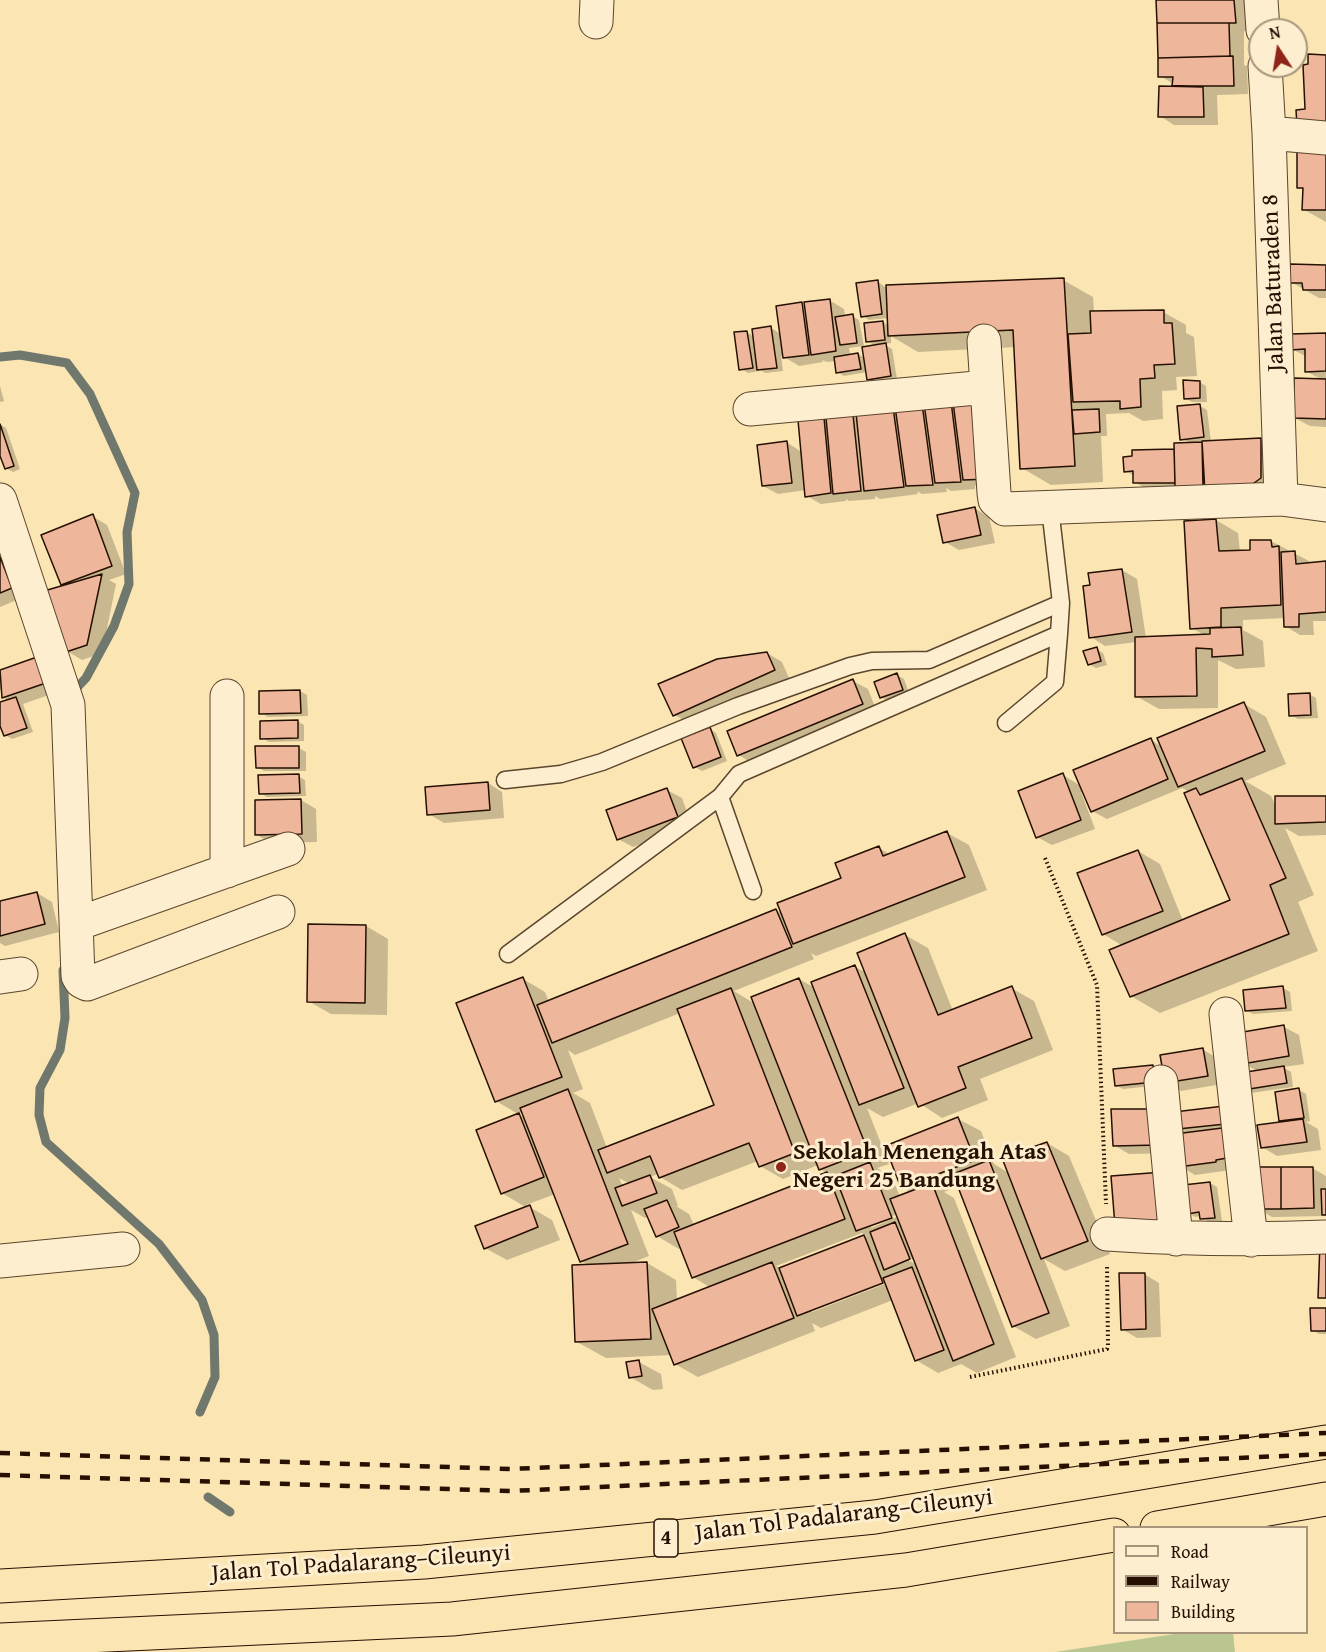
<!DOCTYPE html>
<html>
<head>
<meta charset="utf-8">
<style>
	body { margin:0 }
	#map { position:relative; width:1326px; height:1652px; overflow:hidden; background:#fae5b3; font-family:"Gentium Book Plus",serif }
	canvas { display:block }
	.legend { position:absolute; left:1113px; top:1526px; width:195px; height:108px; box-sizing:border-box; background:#fceece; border:2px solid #a6957c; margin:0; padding:8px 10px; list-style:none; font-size:18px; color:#261002 }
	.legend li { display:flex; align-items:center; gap:12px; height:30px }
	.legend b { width:30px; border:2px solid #a6957c }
	.north { position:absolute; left:1248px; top:18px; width:60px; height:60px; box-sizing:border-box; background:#fceece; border:2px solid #a6957c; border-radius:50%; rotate:348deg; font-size:16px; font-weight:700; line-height:24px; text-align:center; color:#261002 }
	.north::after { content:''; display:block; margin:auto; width:21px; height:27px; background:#8f2418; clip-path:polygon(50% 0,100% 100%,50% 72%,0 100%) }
</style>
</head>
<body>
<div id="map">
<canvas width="1326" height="1652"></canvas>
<ul class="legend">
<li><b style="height:8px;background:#fceece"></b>Road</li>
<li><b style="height:8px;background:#261002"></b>Railway</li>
<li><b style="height:16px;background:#eeb69b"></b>Building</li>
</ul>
<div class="north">N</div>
</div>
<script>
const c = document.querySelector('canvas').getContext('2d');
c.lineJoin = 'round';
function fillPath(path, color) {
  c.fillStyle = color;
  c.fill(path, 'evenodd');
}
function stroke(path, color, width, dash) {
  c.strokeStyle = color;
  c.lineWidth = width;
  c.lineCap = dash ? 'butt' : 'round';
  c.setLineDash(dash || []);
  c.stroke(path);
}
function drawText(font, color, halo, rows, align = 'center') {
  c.font = font + ' "Gentium Book Plus",serif';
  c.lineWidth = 6;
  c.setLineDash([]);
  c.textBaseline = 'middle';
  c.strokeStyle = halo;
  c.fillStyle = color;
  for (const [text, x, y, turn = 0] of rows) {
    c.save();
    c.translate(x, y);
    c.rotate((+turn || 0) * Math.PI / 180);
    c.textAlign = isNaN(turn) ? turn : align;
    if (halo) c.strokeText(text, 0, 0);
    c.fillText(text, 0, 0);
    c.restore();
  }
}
fillPath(new Path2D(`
	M1188,1632L1233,1633L1235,1652H1055Z`), '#b9c690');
fillPath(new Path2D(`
	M1157,0H1248L1250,31H1244V65L1247,66L1248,94L1217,95L1218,125H1174L1160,116L1174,88V84L1160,76Z
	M1326,153V222L1303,209L1304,190L1299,187Z
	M1326,266V298H1319L1291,282Z
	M1063,280L1093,297L1094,312H1163L1186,325V333L1194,337L1197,376L1176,377L1177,390L1162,391L1163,419L1143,421L1129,413L1106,414L1107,436H1101L1103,482L1051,485L1022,468L1016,347L918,352L891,336V343L884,344L892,349L897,379L876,383L869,379L868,372L844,376L837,372L836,361L827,362L822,360L823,362L799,366L781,355L783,371L765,373L759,369V371L748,373L741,369L747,332L754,337L771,328L781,334L801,304L806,306L829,300L844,309L845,317L852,316L859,320L864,346L849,348L850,356L858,354L866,359L876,346L867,341L883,322L889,326L888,318L869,320L863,316L877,281L885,287Z
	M1326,335V427L1310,426L1295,418L1322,380L1306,371L1307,357L1292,349Z
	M1199,382L1206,386L1207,402H1192L1185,398Z
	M0,386L4,401L0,402Z
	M954,397L980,488L975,485V489L951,491L946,488L947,492L922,494L917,491L918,494L880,499L875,496V499L849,501L846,499V501L821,504L807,496L806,490L778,494L763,486L786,442L802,452L798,411Z
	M1200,406L1207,410L1211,442L1261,439L1275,448V487L1150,491L1135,482V476L1125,471L1134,458V451L1176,450L1190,443L1182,439Z
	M0,424L6,428L20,469L13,472L6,468L0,452Z
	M974,508L989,517L995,543L959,550L945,542Z
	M92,516L107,525L126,574L109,580L116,584L102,653L82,660L67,651L66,586L62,584Z
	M1216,520L1238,533L1240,552H1252L1271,541L1309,561L1310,564L1326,562V621H1313L1314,635H1300L1285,626V618L1243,620V630L1263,641L1265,667L1236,669L1218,660V708L1159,709L1136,696V642L1105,646L1091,637L1122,570L1137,579L1146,638L1206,636L1192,628Z
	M0,550L26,596L0,607Z
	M1096,649L1103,653L1107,665L1096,668L1089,664Z
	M767,653L782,662L789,678L689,723L675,715Z
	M37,659L60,691L23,704L33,732L12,739L5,735L0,721V704L9,701L3,697L0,689V671Z
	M897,675L904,679L909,693L888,701L881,697Z
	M853,681L868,689L877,712L753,764L739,755Z
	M300,691L307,695L308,716L268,717L261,713Z
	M1309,694L1316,698L1318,718L1298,719L1291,715Z
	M1244,704L1266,717L1286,764L1245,781L1271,796L1277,809L1326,797V835L1299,836L1285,828L1314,895L1298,902L1318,951L1160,1013L1131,996L1123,946L1103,934L1138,851L1160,864L1183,921L1232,901L1190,792L1182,788L1107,819L1092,811L1084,791L1081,792L1095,829L1052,845L1037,837L1063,775L1081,786L1151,740L1162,747Z
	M297,721L304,725V741L269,742L262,738Z
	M710,729L716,733L727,761L702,771L695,767L683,739Z
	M299,748L306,752V771H264L257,767Z
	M298,776L305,780L306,796L267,797L260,793Z
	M488,783L502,792L504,818L444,823L429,814Z
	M667,790L682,798L692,826L633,847L618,839Z
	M301,800L316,809L317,842L272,843L257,835Z
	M947,833L969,845L987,890L816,956L811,953L814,959L734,991L755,1004L799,979L815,988L855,967L867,973L905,935L928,948L953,1011L1011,988L1034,1001L1053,1050L980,1079L988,1100L942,1118L919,1103L883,1117L867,1108L889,1164L877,1168L892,1177L900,1197L911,1193L902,1187L958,1119L981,1131L994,1164L1010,1174L1047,1143L1069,1156L1110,1254L1065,1271L1044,1259L1070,1326L1036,1339L1013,1326L959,1186L944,1192L954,1198L1016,1357L977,1373L961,1364L938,1373L916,1360L893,1300L821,1328L812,1323L815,1331L698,1377L675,1364L672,1355L606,1358L577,1342L590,1266L581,1261L555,1194L526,1205L552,1220L560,1240L507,1260L485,1248L527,1208L502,1193L519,1115L526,1119L523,1112L518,1114L496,1101L523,979L545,992L549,1002L776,910L783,914L843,879L879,848L891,855ZM680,1013L716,1106L607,1148L590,1103L573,1093L583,1089L568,1050L575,1055ZM758,1161L760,1166L783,1179L818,1165L820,1169L827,1173L694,1225L689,1214L676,1206H678L672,1189L650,1177L658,1174L660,1177L682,1190ZM619,1178L630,1184L623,1187ZM631,1210L645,1218L649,1216L657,1236L679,1249L681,1248L693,1277L711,1288L677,1301L676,1280L647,1263H631L649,1256ZM898,1214L899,1216L871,1228V1224ZM862,1233L867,1236L781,1269L776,1266ZM904,1254L917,1262V1265L903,1257ZM889,1279L890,1282L812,1312V1309Z
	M37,893L52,902L59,932L5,946L0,943V903Z
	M366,926L388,939L387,1015L331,1014L308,1001Z
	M1283,988L1290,992L1292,1011L1253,1014L1246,1010Z
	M1284,1027L1299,1035L1304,1064L1283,1067L1291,1072L1293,1087L1251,1093L1244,1089L1259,1072L1243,1063Z
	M1202,1049L1217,1058L1222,1084L1181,1091L1166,1082Z
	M1152,1066L1159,1070L1162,1085L1123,1089L1116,1085Z
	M1299,1090L1306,1094L1310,1121L1306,1122L1318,1129L1321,1150L1277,1156L1262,1147L1285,1123L1281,1121Z
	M1112,1111L1238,1116L1231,1170L1195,1175L1180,1166L1174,1153L1129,1154L1114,1145Z
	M1312,1168L1326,1176V1216L1272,1217L1257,1208Z
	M1210,1183L1217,1187L1222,1221L1209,1222L1201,1216L1195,1217L1188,1213Z
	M1144,1274L1159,1283L1161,1337L1137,1338L1122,1329Z
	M1326,1309V1334H1319L1312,1330Z
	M639,1362L661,1374L663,1389L653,1390L630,1377Z`), '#0003');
stroke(new Path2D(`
	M0,357L20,355L67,363L90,394L135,493L127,532L129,584L114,626L86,678L71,694
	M63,970L65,1018L60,1050L40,1088L39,1115L46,1142L159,1244L202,1300L214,1335L215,1377L200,1412
	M208,1497L230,1512`), '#70786d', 9);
const building = new Path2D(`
	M1156,0H1234L1236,23H1157Z
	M1157,23H1229L1230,56L1158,58Z
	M1308,54L1326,55V127L1297,126L1296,110L1305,109L1303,65L1308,64Z
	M1233,56L1234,86H1172L1173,77H1158V58Z
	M1159,86L1203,87L1204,117H1158Z
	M1297,151L1326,152V210H1302L1303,188H1297Z
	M1290,264L1326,265V290H1303L1302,283H1290Z
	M1064,278L1075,466L1020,469L1013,330L888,336L886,285Z
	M878,280L882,314L861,317L856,283Z
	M830,299L836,351L811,355L804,302Z
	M802,302L809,355L783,358L776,306Z
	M1164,310V323H1172L1175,364L1154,365L1155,378L1140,379L1141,407L1120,409V401L1073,402L1068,334L1091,333L1090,311Z
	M853,314L857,343L840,345L835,317Z
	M883,321L885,340L866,342L864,323Z
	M771,326L777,368L757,370L752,329Z
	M747,331L753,368L739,370L734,332Z
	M1326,333V371L1305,372V349L1290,350L1291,334Z
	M886,343L891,376L867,380L862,347Z
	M858,353L861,369L836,373L834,357Z
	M1294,378L1326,379V419L1294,418Z
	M1183,380L1200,381V398L1184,399Z
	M978,390L990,479L963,480L952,394Z
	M950,393L961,482L935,483L923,396Z
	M921,396L933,485L906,486L894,399Z
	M892,400L904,487L864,491L855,403Z
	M1200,404L1204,437L1180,440L1177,406Z
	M852,405L861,491L833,494L825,407Z
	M823,407L831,493L805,497L797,409Z
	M1099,409L1100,432L1074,434L1072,410Z
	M0,424L14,466L5,469L0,456Z
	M1261,438V478L1247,488L1205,492L1202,441Z
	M787,441L792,483L762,486L757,445Z
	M1202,442L1203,487H1175L1174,443Z
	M1174,449L1175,483H1133V471L1124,472L1123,457L1132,456V450Z
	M975,507L981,535L943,543L937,515Z
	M93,514L112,566L61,585L41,535Z
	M1216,519L1219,551L1250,550V540H1271L1272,547L1279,546L1281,605L1221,608V627L1190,629L1184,521Z
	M1295,551L1296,564L1326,561V612L1299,614V627H1284L1281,552Z
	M0,557L12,588L0,593Z
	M1122,569L1132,632L1089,638L1083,586L1090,585L1088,573Z
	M102,574L87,645L66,652L44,591Z
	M1241,627L1243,655L1212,657V649L1196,648L1197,696L1135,697V637L1210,634V628Z
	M1097,647L1101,661L1088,665L1083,651Z
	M767,652L775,670L673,716L658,684L717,659Z
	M37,657L46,683L2,698L0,670Z
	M897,673L903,690L880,698L874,682Z
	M853,679L863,704L737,756L727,731Z
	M300,690L301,713L259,714V691Z
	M1310,693L1311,715L1289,716L1288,694Z
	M16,697L27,728L4,736L0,726V702Z
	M1244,702L1265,751L1178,787L1157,738Z
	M298,720V738L260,739V721Z
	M710,727L721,757L693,768L681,738Z
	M1151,738L1168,779L1091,812L1073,770Z
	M255,746H299V768H256Z
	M1063,773L1081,820L1036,838L1018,791Z
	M299,774L300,793L259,794L258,775Z
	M1242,778L1286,878L1270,885L1289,934L1130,997L1109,950L1230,900L1184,793L1196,788L1200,795Z
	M488,782L490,810L427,815L425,787Z
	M667,788L678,817L617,840L606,810Z
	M1275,796H1326V822L1275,824Z
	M301,799L302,834L255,835V800Z
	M947,831L965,877L793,944L777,903L841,878L835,863L879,846L883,856Z
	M1138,850L1163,911L1102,935L1077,873Z
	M37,892L45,924L0,936V901Z
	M776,909L792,947L552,1043L537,1005Z
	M308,924L366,925L365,1003L307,1002Z
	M905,933L938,1015L1012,986L1032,1038L958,1067L966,1088L918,1107L857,953Z
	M855,965L904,1088L859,1105L811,982Z
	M523,977L562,1077L495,1102L456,1003Z
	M799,978L868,1151L819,1170L751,997Z
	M1283,986L1286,1008L1245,1011L1243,990Z
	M731,988L795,1153L759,1167L749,1143L659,1178L650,1156L607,1173L598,1150L714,1105L677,1009Z
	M1284,1025L1289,1056L1242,1064L1237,1033Z
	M1203,1048L1208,1076L1165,1083L1160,1055Z
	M1153,1065L1155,1082L1115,1086L1113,1069Z
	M1284,1066L1287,1083L1243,1090L1240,1073Z
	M1299,1088L1304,1118L1279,1121L1275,1092Z
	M568,1089L628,1244L580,1262L520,1108Z
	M1224,1106L1226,1124L1168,1130L1166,1113Z
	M1111,1109H1158L1160,1145L1113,1146Z
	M519,1113L544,1177L501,1194L476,1130Z
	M958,1117L975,1160L901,1188L885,1146Z
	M1303,1119L1307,1142L1261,1148L1257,1125Z
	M1222,1128L1227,1158L1216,1160V1162L1178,1167L1175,1134Z
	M1047,1142L1088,1241L1041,1259L1002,1158Z
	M989,1160L1049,1313L1012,1327L953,1174Z
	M870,1162L892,1218L856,1231L835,1176Z
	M1257,1167H1281V1209H1256Z
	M1281,1167H1313L1314,1208L1281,1209Z
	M827,1172L845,1219L692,1278L674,1232Z
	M1163,1172L1167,1222L1115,1226L1111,1176Z
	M650,1175L657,1193L622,1206L615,1188Z
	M1210,1182L1215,1218L1200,1219L1199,1212L1187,1214L1183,1185Z
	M932,1183L994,1344L953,1361L890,1199Z
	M1321,1189H1326V1215H1322Z
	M667,1200L679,1227L656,1237L644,1209Z
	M530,1205L538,1227L484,1249L475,1226Z
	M895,1222L910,1259L884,1270L870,1232Z
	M864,1235L883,1283L797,1316L779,1268Z
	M1320,1242H1326V1298H1318Z
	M647,1262L651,1339L575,1342L572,1265Z
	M772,1262L794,1318L674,1365L652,1309Z
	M912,1267L944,1350L915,1361L883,1278Z
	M1119,1273H1145L1146,1329L1121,1330Z
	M1310,1308H1326V1331H1311Z
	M639,1360L642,1376L629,1378L626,1362Z`);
fillPath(building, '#eeb69b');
stroke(building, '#261002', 1.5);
const lane = new Path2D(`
	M1006,723L1055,682L1059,634
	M505,780L561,774L602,762L738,706L850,666L872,661L929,660L1061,603
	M753,891L720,797L739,774L1059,634L1061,603L1050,508
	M508,954L720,797`);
const street = new Path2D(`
	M1261,0L1263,30
	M596,22L597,0
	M1265,66L1269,133L1281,499
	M1269,133L1326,138
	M984,341L994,493L995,500L1005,509L1281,499L1326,505
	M750,409L987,387
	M0,500L68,705L78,976L81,981L87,984L278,912
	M227,871V696
	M77,924L288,849
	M0,977L21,974
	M1226,1014L1251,1240
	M1161,1082L1176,1239
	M1107,1234C1180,1239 1252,1240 1326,1237
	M0,1261L123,1249`);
const highway = new Path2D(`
	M1157,1528L1326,1499
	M0,1586L424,1562L875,1517L1326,1442
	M0,1640L452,1619L906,1570L1114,1535`);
stroke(lane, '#5b452e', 19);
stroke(street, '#5b452e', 35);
stroke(highway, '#261002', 35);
stroke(new Path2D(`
	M1045,858L1097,985L1106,1204
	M970,1377L1107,1349L1108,1345L1107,1265`), '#261002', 4, [1.5, 3]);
stroke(lane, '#fceece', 16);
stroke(street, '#fceece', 33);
stroke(highway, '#fae5b3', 33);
stroke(new Path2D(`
	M0,1453L511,1469L1326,1433
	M0,1475L511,1491L1326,1454`), '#261002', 4.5, [10, 10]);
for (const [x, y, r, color] of [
	[781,1167,6,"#8f2418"]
]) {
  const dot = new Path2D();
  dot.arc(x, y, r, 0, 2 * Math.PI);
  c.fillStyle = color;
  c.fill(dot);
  stroke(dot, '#fceece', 2);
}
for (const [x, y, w] of [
	[666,1538,24]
]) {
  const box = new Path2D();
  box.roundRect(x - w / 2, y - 19, w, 38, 4.5);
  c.fillStyle = '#fceece';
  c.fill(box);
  stroke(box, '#261002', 1.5);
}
drawText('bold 22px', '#261002', null, [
	["4",666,1538]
]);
drawText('24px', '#261002', '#fceece', [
	["Jalan Baturaden 8",1274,283,-92],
	["Jalan Tol Padalarang–Cileunyi",844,1516,-7],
	["Jalan Tol Padalarang–Cileunyi",361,1564,-4]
]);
drawText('bold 24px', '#261002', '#fceece', [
	["Sekolah Menengah Atas",793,1153],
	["Negeri 25 Bandung",793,1181]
], 'left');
</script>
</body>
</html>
